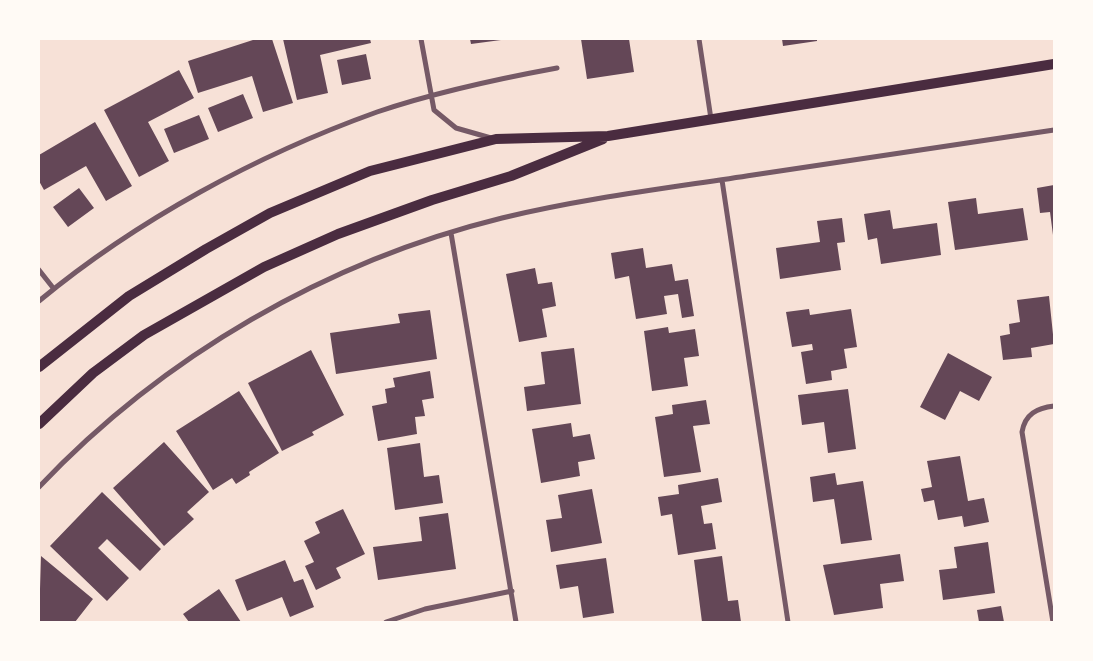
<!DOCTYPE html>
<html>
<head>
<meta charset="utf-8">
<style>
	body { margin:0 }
	#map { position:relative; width:1093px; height:661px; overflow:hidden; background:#f7e1d7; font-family:"Source Serif 4",serif }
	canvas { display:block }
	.frame { position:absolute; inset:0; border:40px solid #fffaf5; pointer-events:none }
</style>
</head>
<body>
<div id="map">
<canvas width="1093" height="661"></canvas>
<div class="frame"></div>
</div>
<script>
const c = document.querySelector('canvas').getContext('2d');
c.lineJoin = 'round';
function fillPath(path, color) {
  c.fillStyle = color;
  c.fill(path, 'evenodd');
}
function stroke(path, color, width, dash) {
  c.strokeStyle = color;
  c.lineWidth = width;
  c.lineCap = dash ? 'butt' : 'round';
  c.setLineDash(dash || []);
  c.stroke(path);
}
fillPath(new Path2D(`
	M256,39H272L293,103L263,112L252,76L198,93L188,61Z
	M283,39H370L371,43L320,55L328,93L297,100Z
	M470,39H501V40L471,44Z
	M581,39H629L634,72L587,79Z
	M782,39H817V41L783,46Z
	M366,54L371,79L342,85L337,60Z
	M179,70L194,98L148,122L169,161L139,177L104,110Z
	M243,94L253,118L218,132L208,108Z
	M199,115L209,139L174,153L164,129Z
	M95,122L132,186L106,201L86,166L44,190L39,181V155Z
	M1054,185V235H1053L1050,212L1040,213L1037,188Z
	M79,188L94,208L68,227L53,207Z
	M976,198L978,214L1023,208L1028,240L955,250L948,202Z
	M890,210L893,229L937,223L941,255L881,264L877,238L868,240L864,214Z
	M842,218L845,242L837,243L841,270L780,279L776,248L820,242L817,221Z
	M643,248L646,268L672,264L675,281L688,279L694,316L682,318L678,294L664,296L667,314L636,319L629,276L615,279L611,253Z
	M535,268L538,284L552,282L556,306L542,309L547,337L519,342L506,274Z
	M1049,296L1054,344L1031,348L1032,357L1003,360L1000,336L1010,334L1009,324L1020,322L1017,300Z
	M809,309L810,315L851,309L857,347L844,349L847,368L831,371L832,380L806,384L801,352L813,350L812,344L792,347L786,312Z
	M430,310L437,359L336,374L330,333L400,323L398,314Z
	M668,327L669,333L695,329L699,356L684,358L688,386L652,391L644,331Z
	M574,348L581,404L527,411L524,387L545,384L541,352Z
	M311,350L344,415L312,432L314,435L282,451L248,383Z
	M948,353L992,377L979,401L960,391L945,420L920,407Z
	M430,371L434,398L422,400L425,416L415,417L417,434L378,441L372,406L387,403L385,389L395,387L393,378Z
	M848,389L856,449L828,453L824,422L802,425L798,395Z
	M239,391L279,453L249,472L250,475L236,484L232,478L213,490L176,431Z
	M706,400L710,424L693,426L701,472L664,477L655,417L673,414L672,405Z
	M571,423L573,437L590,434L595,459L578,462L580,476L541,483L532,429Z
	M164,442L209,492L187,512L194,519L164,546L113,488Z
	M420,443L424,477L439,475L443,503L395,510L387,448Z
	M960,456L968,501L984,498L989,522L964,527L962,516L938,520L934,500L924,502L921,489L932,487L927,461Z
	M835,473L837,485L863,481L872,540L841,544L834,499L813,502L810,477Z
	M718,478L722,502L701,506L704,524L712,523L716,549L678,555L672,514L661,516L658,497L679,494L678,485Z
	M592,489L602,543L551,552L546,520L562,518L558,495Z
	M102,492L161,549L140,571L107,539L98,548L129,578L107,601L50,546Z
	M343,509L365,554L336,568L341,578L316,590L305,566L314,562L304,541L320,533L315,522Z
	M448,513L456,569L378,580L373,547L422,541L419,517Z
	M988,542L995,593L943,600L939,570L957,568L954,547Z
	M900,554L904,581L880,584L883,608L834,615L823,565Z
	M41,556L93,599L75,622H39Z
	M722,556L728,601L738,600L741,622H702L694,560Z
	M606,558L614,613L583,618L578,586L560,589L556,565Z
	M285,560L294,582L303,579L314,607L290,617L282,597L247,611L235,580Z
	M219,589L241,622H189L183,614Z
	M1001,606L1004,622H979L977,610Z`), '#644757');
stroke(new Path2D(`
	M421,39L434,110L456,128L491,138
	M699,39L711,119
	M722,180L788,622
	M451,233L516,622
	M39,270L54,289
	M39,301C137,220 257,155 377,112C436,92 497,79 557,68
	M39,487C163,356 327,261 502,218C585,198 669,188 753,175C853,160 954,145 1054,130
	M386,622L425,609L512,591
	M1053,622L1022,432C1025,414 1037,408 1054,406`), '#755966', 5);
stroke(new Path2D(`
	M39,367L129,296L206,249L270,213L370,171L496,139L608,136L1054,64
	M39,424L93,373L144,335L264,267L338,234L432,200L511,176L603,139`), '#4a2c40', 10);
</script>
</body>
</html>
